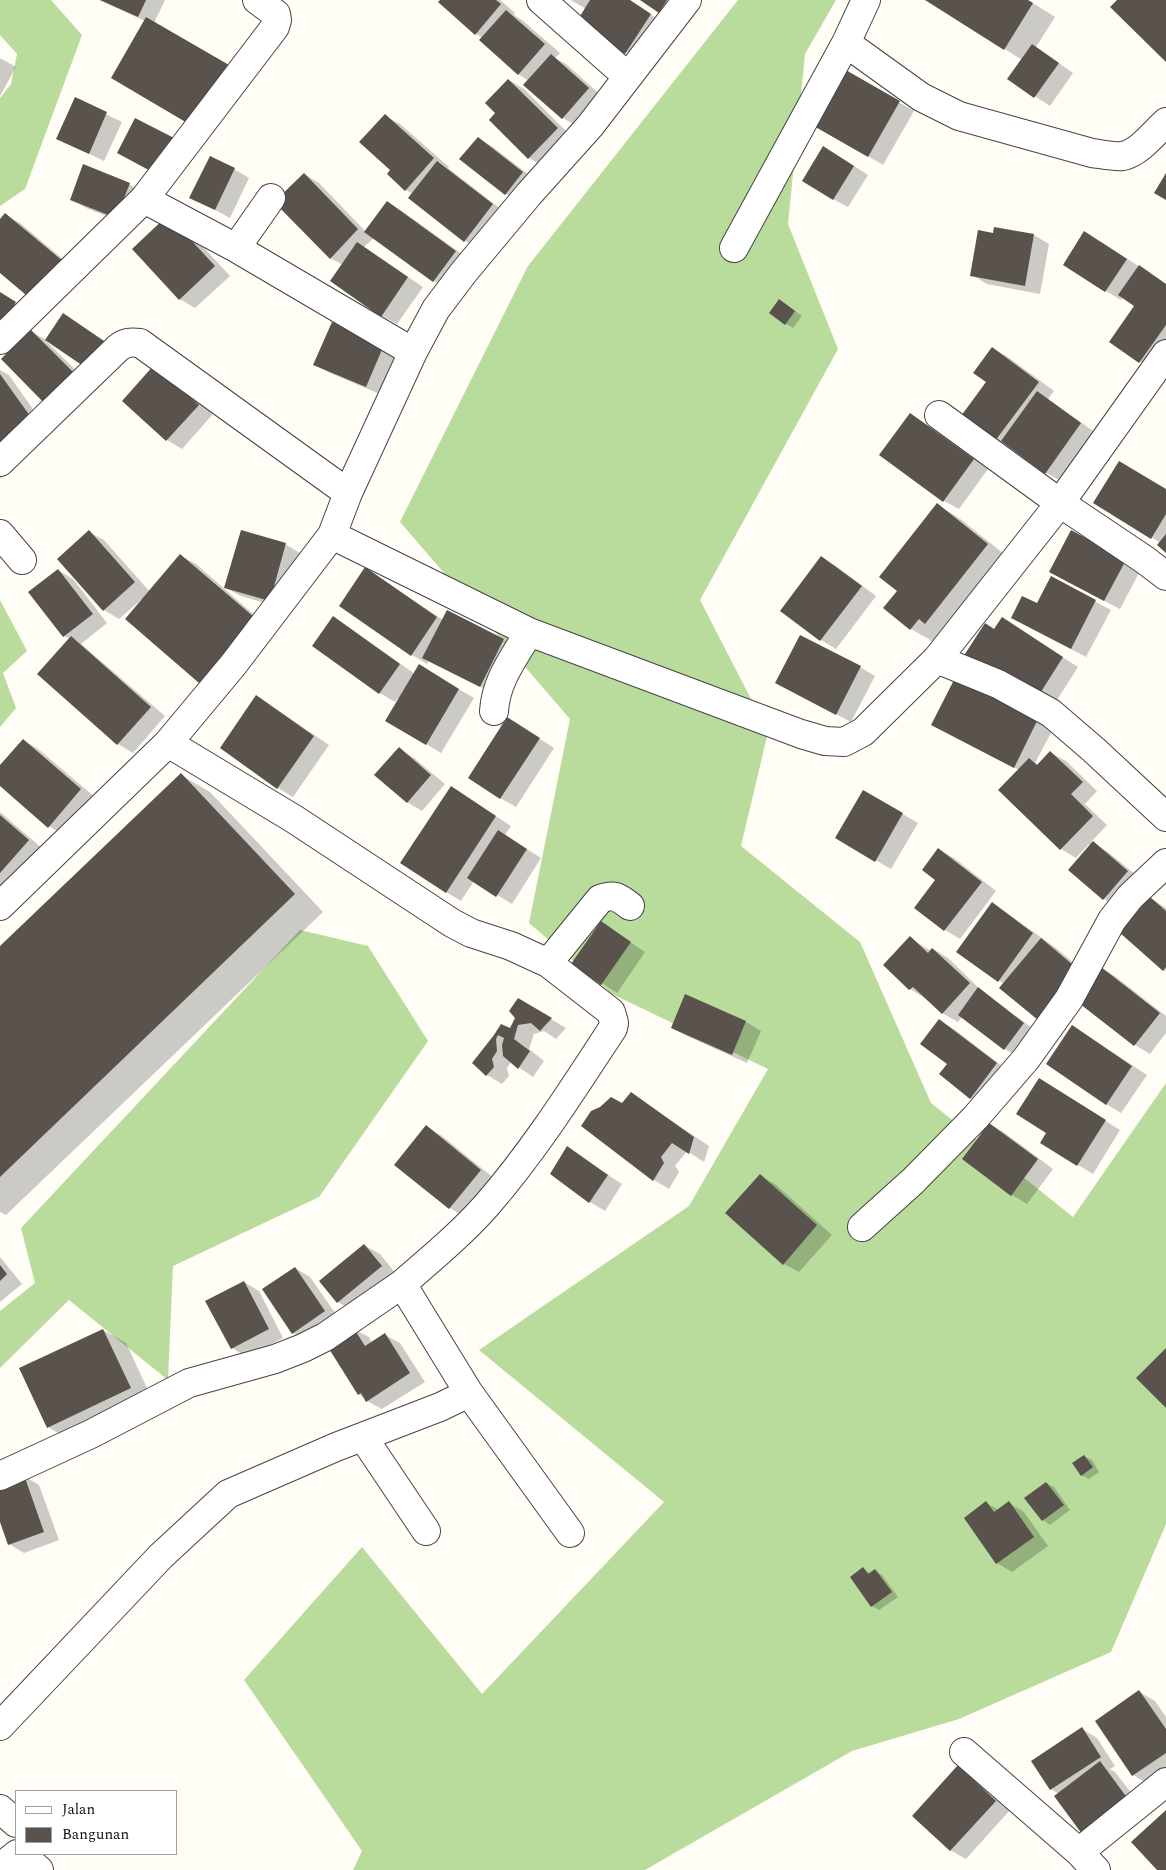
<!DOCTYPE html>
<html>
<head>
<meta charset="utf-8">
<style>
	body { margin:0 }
	#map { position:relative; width:1166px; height:1870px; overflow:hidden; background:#fffdf5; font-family:Spectral,serif }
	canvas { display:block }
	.legend { position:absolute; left:15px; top:1790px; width:162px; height:65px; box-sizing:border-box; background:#fff; border:1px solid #a0a0a0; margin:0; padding:6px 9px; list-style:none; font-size:15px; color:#111 }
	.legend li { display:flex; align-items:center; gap:10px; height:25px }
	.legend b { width:25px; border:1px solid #a0a0a0 }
</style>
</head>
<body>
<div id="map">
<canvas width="1166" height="1870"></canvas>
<ul class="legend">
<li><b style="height:6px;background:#fff"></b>Jalan</li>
<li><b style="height:14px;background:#5a524d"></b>Bangunan</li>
</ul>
</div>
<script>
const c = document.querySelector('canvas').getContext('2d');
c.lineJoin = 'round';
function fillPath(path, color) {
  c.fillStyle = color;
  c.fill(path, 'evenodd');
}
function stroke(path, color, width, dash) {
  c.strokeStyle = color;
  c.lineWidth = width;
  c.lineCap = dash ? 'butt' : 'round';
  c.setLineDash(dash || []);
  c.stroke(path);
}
fillPath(new Path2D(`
	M0,0H51L82,35L25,189L0,206V98L11,84L17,54L0,35Z
	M738,0H836L805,54L788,224L838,349L700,600L768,732L741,846L860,942L931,1103L1073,1217L1166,1083V1524L1111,1652L959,1719L852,1751L645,1870H353L362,1851L244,1680L362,1547L482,1694L664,1502L479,1350L689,1206L768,1069L612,994L529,923L570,719L400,522L528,266Z
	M0,600L27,651L3,673L16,708L0,727Z
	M300,930L368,946L428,1041L319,1197L173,1266L168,1380L69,1300L0,1368V1311L35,1283L21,1228Z`), '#b9dc9c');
fillPath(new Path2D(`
	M99,0H165L154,23L145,21Z
	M442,0H500L515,13L514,15L522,20L560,53L555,58L566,64L604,98L578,127L563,118L525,85L529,81L518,74L483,38L476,34Z
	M571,0H630L665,24L641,61L626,52L586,9Z
	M642,0H688L675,20Z
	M928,0H1028L1055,17L1036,47L1073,73L1050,106L1009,79L1022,60Z
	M0,58L16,67L0,96Z
	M844,71L914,111L883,165L814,124Z
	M509,80L524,89L573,138L544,167L529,158L491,120L497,113Z
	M75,99L122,122L104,161L57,138Z
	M385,116L400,124L449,167L448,168L507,214L480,249L465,241L413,194L406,190L392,170Z
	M478,138L493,147L538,182L521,203L506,194L461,159Z
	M839,156L868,175L848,207L833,199Z
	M234,169L249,178L230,218L191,197Z
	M304,174L319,183L366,232L387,202L402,211L470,260L449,290L434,281L374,238L364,247L423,287L397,324L382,316L343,265L330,258Z
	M129,184L144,193L131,226L86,208L71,199Z
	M5,215L20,223L78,272H0V221Z
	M183,225L230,276L195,308L180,299L134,249Z
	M994,234L1034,235L1049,244L1040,294L987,284L972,275Z
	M1100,241L1166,284V355L1155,371L1111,342L1136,306L1123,297L1121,300L1106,291L1065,264Z
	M787,305L802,316L793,328L786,324Z
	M64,315L121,353L46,341L94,388L51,408L30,331L46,340Z
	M332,324L399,355L382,395L330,373L315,364Z
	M992,348L1008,357L1054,391L1048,399L1096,433L1061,481L1046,473L1012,447L1010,449L995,440L987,382Z
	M0,370L9,375L49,432L0,479Z
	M170,375L213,414L182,449L167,440L124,401Z
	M910,414L925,423L988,469L959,509L944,501Z
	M1166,490V551L1161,543L1095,503Z
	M937,505L959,518L1009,558L934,642L911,629L885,608L898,591Z
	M89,532L104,540L150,592L181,556L196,564L268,627L215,690L200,682L143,598L119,619L104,610Z
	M285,544L300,553L285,609L241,596L226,588Z
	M821,557L836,566L876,596L836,649L821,640L781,611Z
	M1126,561L1141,569L1120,609L1066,581Z
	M366,569L443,620L447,611L519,649L496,695L429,660L427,664L412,655Z
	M58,570L73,579L107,623L81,644L165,716L133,753L118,744L70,639L64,636L30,592Z
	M1051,578L1111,610L1086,657L1027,626Z
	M333,618L348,627L415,674L419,666L474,698L441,753L387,720L400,699L398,698L395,702L380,693L313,646Z
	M1017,628L1078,667L1050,711L995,631Z
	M860,667L875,676L851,722L792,691Z
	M957,678L1053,729L1035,763L1039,765L1051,753L1066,761L1097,791L1085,804L1107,825L1091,842L1108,852L1142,880L1119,908L1104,899L1070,870L1090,846L1089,844L1076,858L1061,849L1019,770L948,733Z
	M257,696L329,745L293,797L278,788L221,748Z
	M523,728L554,748L516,807L500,798Z
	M23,740L38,749L96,798L64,835L49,826L0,784V767Z
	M399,749L414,758L445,784L422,811L407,802Z
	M181,775L210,792L323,912L6,1215L0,1212V948Z
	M451,787L511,826L505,835L541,858L512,904L474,881L461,901L446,892Z
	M864,791L918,823L891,869L837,838Z
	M0,812L43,849L0,900Z
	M939,850L954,858L996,891L960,939L945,930L916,908L937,880Z
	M1150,898L1166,908V971L1164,970Z
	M992,904L1007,913L1056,948L1093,979L1101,968L1116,977L1166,1016V1033L1150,1054L1135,1045L1076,1000L1004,984L958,951Z
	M601,923L645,952L617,993L573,964Z
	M910,938L931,951L933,949L948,958L984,993L1039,1033L1020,1058L1005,1049L962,1017L958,1022L942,1013L925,998L910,989Z
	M686,996L746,1022L761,1031L747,1063L687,1036L672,1028Z
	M518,1000L566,1028L556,1039L544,1031L534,1034L529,1049L544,1061L533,1077L511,1062L507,1068L509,1076L502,1084L487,1075L496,1035L510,1029L517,1018Z
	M940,1021L955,1030L1011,1073L986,1106L971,1098L948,1063Z
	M1073,1026L1147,1075L1121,1113L1106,1104Z
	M1054,1089L1120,1130L1093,1174L1042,1143L1048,1133Z
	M631,1094L709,1146L704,1162L687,1151L675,1166L679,1172L669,1189L654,1180L583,1126L622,1104Z
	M990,1124L1005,1133L1053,1169L1027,1204L1012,1195L964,1159Z
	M427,1127L442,1136L495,1179L465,1217L450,1208L396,1165Z
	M567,1148L622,1184L605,1211L590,1202L551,1174Z
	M760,1176L775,1184L832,1235L799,1272L784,1264Z
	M364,1245L380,1254L397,1275L353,1311L338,1302Z
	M0,1257L22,1284L0,1302Z
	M295,1268L310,1277L340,1320L308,1341L293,1333Z
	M244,1282L259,1291L283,1338L247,1357L232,1348Z
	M353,1329L369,1337L372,1343L385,1335L400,1343L425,1382L382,1409L367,1401L359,1394Z
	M103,1330L126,1343L153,1401L70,1440L48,1427Z
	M1084,1456L1092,1460L1099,1472L1089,1479L1081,1475Z
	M24,1476L39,1485L59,1540L24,1553L9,1544L0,1518Z
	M1046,1483L1054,1487L1070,1510L1050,1525L1043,1520L1026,1498Z
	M986,1503L999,1510L1009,1503L1024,1512L1048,1546L1012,1572L997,1563Z
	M863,1568L870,1573L875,1570L882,1575L898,1597L879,1610L872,1606L851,1577Z
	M1139,1692L1155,1701L1166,1717V1772L1148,1784L1133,1775L1096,1721Z
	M1082,1729L1097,1738L1115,1766L1110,1769L1115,1772L1143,1808L1059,1794L1051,1789L1032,1761Z
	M958,1767L973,1776L1010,1810L966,1859L950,1850Z`), '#0003');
fillPath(new Path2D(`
	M100,0H146L138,17Z
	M440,0H496L501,4L475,35L438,2Z
	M590,0H630L651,14L625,54L577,21Z
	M640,0H667L659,13Z
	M925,0H1028L1033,3L1004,50Z
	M1117,0H1166V62L1110,7Z
	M506,10L545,44L518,75L479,40Z
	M146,17L229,65L194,127L111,78Z
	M1032,44L1059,63L1034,98L1007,79Z
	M551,54L589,88L562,119L523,85Z
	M844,69L900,101L868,157L812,125Z
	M508,79L558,128L528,159L489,120L495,113L485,103Z
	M75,97L107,112L89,154L56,139Z
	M385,114L434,158L405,191L387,174L390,170L359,142Z
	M135,118L176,139L158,175L117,153Z
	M478,137L523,172L505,195L459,159Z
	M823,146L854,166L833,200L802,181Z
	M210,156L235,168L215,210L189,198Z
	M437,161L493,204L464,242L408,198Z
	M83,164L130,183L116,218L70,200Z
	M304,173L358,229L330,259L274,202Z
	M1166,173V200L1154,193Z
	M387,201L456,251L433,282L364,232Z
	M5,213L64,262L32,300L0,273V219Z
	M168,215L215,266L179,300L132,249Z
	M994,227L1034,234L1025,286L970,276L978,230L993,233Z
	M1084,231L1127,259L1105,292L1063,265Z
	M357,242L408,277L381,317L330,281Z
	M1139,265L1166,284V325L1139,363L1109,342L1134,306L1118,295Z
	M0,292L16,302L0,331Z
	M779,299L795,311L785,325L769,313Z
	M63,313L107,343L89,370L45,340Z
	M332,322L384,345L366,387L313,365Z
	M30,329L80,379L50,409L1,359Z
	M992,347L1039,382L995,441L961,416L986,382L973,373Z
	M154,365L199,405L166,441L122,401Z
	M0,374L35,423L3,445L0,441Z
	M1037,391L1081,423L1045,474L1001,441Z
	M910,413L974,459L943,502L879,455Z
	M1119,461L1166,489V514L1151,539L1093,503Z
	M937,503L988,544L925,624L919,619L910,630L883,608L897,591L879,577Z
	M89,530L135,582L103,611L57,559Z
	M241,530L286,543L270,601L224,588Z
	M1071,530L1126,560L1104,601L1049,572Z
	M1166,534V553L1157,545Z
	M180,554L254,617L199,683L125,619Z
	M821,556L862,586L820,641L780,611Z
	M365,567L437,617L411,656L339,606Z
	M58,569L93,614L63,637L28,592Z
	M1051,576L1096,600L1071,649L1011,618L1022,596L1037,603Z
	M447,610L504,639L480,687L422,658Z
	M333,616L400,664L379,694L312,646Z
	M1002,617L1063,657L1034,703L963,657L985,623L994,629Z
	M800,635L861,666L836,715L775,683Z
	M71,636L151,707L117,745L37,674Z
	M419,664L459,689L426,745L385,721Z
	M956,676L1038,719L1014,768L931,725Z
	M256,695L314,736L277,789L220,748Z
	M507,717L540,738L500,799L468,778Z
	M23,739L81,789L48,828L0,786V765Z
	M399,747L431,775L407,803L374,775Z
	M1050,751L1083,782L1071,794L1093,816L1060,850L998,790L1029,758L1037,765Z
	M181,773L295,894L0,1177V946Z
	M451,786L496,816L446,893L400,863Z
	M863,790L903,813L875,862L835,838Z
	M0,815L29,840L0,873Z
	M498,830L527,849L496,897L467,878Z
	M1093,841L1128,871L1103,900L1068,870Z
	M938,848L982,882L944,931L914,908L935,880L922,870Z
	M1150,897L1166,911V967L1163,971L1119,932Z
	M992,902L1033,933L998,982L956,952Z
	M601,921L631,942L601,985L571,964Z
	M910,936L928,953L932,948L970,983L942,1014L913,987L909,990L883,965Z
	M1041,938L1079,970L1038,1020L999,988Z
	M1101,967L1160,1013L1134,1046L1075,1000Z
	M978,987L1024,1023L1004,1050L958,1015Z
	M685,994L746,1021L732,1055L671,1028Z
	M518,998L552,1018L540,1031L531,1023L518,1025L514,1039L530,1051L518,1069L503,1056L502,1045L504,1038L498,1035L496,1039L497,1051L492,1059L494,1067L486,1076L472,1063L494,1035L501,1024L510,1028L515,1018L509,1011Z
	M939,1019L997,1063L970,1099L939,1074L947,1064L920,1044Z
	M1072,1025L1132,1066L1106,1105L1046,1064Z
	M1039,1078L1106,1120L1077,1166L1040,1143L1046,1133L1016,1114Z
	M631,1092L694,1137L689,1154L672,1143L661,1157L664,1163L653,1181L581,1126L591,1111L600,1107L611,1097L622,1103Z
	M989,1123L1038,1159L1011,1196L962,1159Z
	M426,1125L481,1170L449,1209L394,1165Z
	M567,1146L608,1175L589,1203L550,1174Z
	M760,1174L817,1225L783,1265L725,1213Z
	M364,1244L382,1266L337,1303L319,1281Z
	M0,1265L7,1274L0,1281Z
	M295,1267L325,1311L292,1334L262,1289Z
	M244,1281L269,1329L231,1349L205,1301Z
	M353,1327L365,1346L385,1333L410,1373L366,1402L361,1393L358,1395L326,1344Z
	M103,1329L131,1388L47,1428L19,1368Z
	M1166,1348V1408L1136,1378Z
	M1084,1455L1093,1467L1081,1476L1072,1463Z
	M24,1475L44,1532L8,1545L0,1522V1484Z
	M1046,1482L1064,1505L1042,1521L1024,1498Z
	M986,1501L994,1512L1009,1501L1034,1537L996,1564L964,1518Z
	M863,1567L868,1574L875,1569L892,1592L871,1607L850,1577Z
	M1139,1690L1166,1729V1753L1132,1776L1095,1721Z
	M1082,1727L1101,1757L1050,1790L1031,1761Z
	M1100,1761L1128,1799L1082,1834L1054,1796Z
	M958,1765L996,1801L950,1851L912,1816Z
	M1166,1810V1870H1157L1131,1842Z`), '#5a524d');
const street = new Path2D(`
	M541,0L627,76
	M866,0L846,43L921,97L959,116L1092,153C1101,154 1113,157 1123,156C1140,152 1154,133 1166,122
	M144,199L275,27L277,20L276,14L257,0
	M236,248L271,198
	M734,248L846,43
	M0,340L144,199L236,248L413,352
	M939,415L1060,503L1145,560L1166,576
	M0,462L118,348C125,342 131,342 140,343L348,493
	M0,534L22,560
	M332,535L529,632L801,734L825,741L844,742L863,732L937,659L1060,503L1166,354
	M937,659L998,684L1051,713L1094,750L1166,817
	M494,711C496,680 514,658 529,632
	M0,906L168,743L233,665L332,535L348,493L413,352L436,309L464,272L529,194L590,126L687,0
	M548,963L600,899C615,893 619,898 630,906
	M862,1227L913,1181L975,1118L1026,1059L1069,999L1112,920L1130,897L1166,863
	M469,1393L570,1533
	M363,1437L426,1531
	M0,1476L91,1434L189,1383L275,1359L303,1348L325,1337L402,1284
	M0,1726L161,1556L228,1494L336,1447L440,1407L469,1393L402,1284C431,1259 461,1234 486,1206C534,1151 573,1089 613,1028L614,1023L611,1012L548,963L511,946L471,933L452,923L294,819L168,743
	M964,1752L1079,1852L1096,1870
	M0,1809L16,1823
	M1079,1852L1166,1782
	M21,1854L39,1870
	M0,1868L17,1854`);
stroke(street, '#444', 30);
stroke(street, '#fff', 28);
</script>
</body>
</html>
